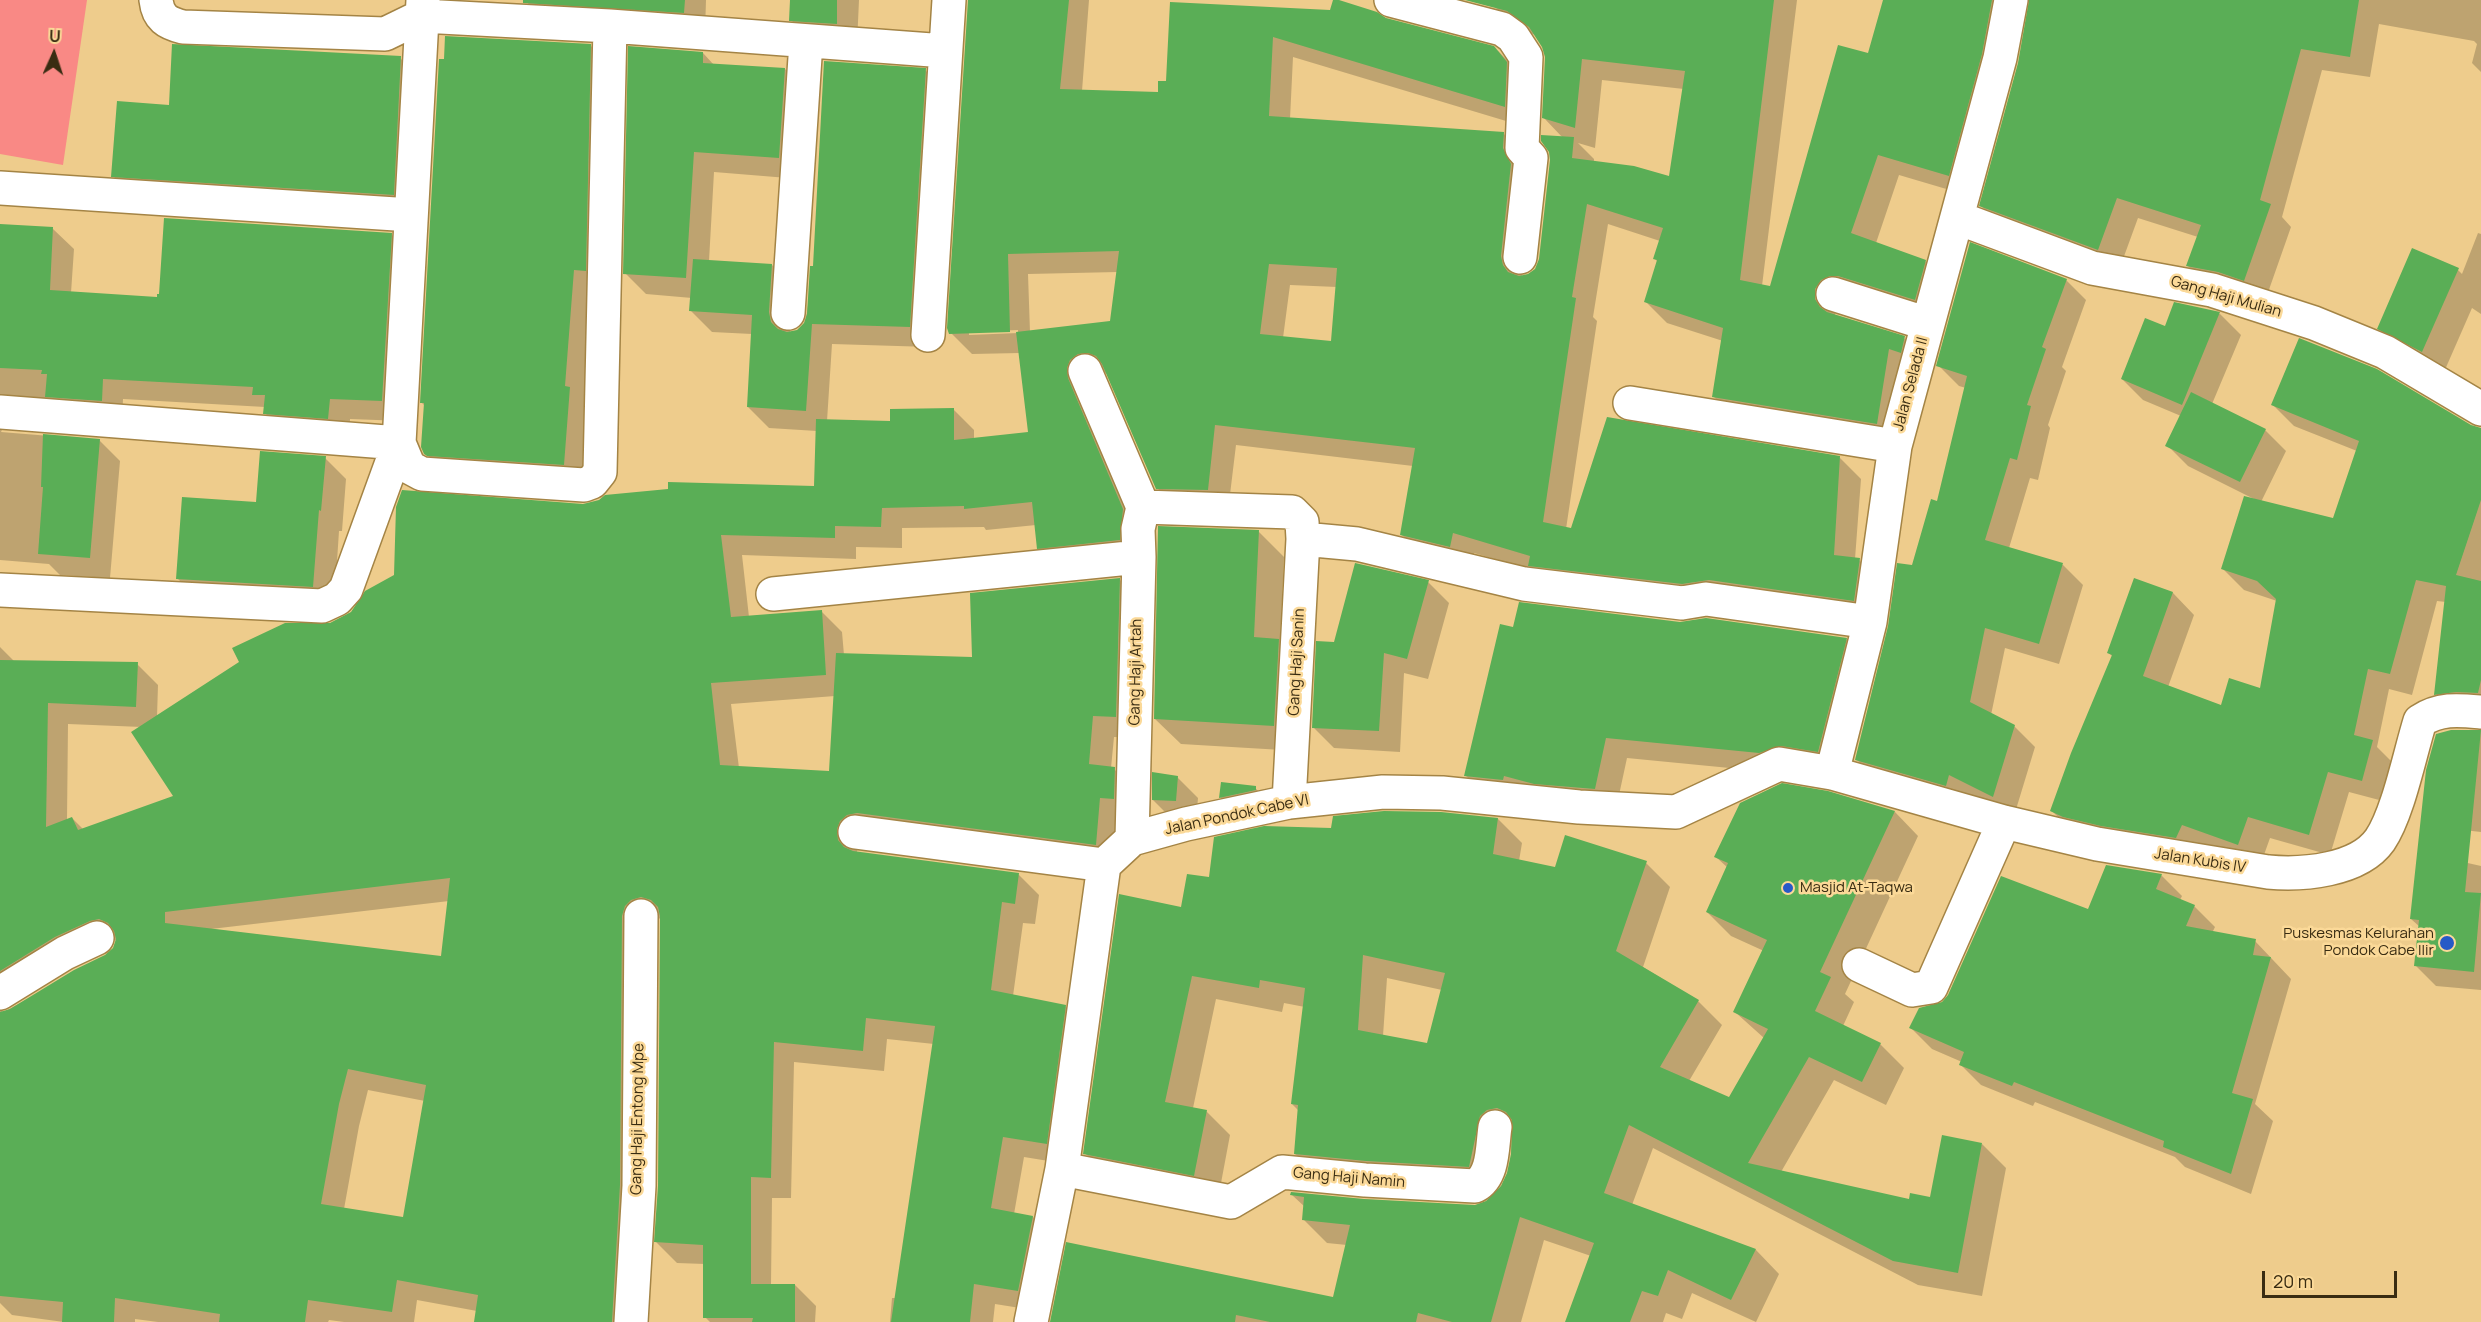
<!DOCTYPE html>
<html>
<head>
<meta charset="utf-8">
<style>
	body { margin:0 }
	#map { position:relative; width:2481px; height:1322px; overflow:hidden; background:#eecc8c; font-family:Manrope,sans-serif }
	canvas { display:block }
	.north { position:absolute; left:24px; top:24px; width:60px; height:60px; -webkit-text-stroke:4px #fbd998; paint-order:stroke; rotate:3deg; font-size:16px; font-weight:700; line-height:24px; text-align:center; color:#392c12 }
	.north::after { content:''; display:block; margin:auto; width:21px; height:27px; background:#392c12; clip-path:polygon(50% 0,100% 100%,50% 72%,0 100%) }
	.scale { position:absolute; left:2262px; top:1271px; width:135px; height:27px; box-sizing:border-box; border:3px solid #392c12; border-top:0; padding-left:8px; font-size:18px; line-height:21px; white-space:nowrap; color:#392c12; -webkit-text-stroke:4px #fbd998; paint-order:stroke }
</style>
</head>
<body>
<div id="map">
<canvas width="2481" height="1322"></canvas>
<div class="north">U</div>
<div class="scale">20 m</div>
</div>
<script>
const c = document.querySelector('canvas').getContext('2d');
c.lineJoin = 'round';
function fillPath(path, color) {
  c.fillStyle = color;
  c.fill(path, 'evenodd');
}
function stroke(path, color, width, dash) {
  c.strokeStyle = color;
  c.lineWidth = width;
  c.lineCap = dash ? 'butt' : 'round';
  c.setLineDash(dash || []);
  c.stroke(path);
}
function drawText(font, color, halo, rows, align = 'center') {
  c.font = font + ' Manrope,sans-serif';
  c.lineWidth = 5;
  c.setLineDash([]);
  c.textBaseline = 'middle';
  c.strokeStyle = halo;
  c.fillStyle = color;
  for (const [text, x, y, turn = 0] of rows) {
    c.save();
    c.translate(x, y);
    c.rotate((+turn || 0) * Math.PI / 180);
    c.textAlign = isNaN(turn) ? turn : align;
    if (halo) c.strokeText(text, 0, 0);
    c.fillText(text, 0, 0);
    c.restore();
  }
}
fillPath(new Path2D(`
	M0,0H87L63,165L0,154Z`), '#f98985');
fillPath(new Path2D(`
	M525,0H706L705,33L546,23Z
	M792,0H859L857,44L812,41L791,20Z
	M969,0H1089L1082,91L1159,94L1167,82L1171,3L1386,20L1498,51L1520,73L1526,127L1293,57L1290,119L1503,133L1524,155L1532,187L1522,277L1529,275L1537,268L1540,259L1563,138L1544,118L1546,58L1543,47L1535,35L1516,28L1495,7V0H1797L1762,286L1771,288L1869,55L1885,0H2481V72L2472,63L2477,44L2474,41L2379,24L2370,77L2322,70L2282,217L2291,227L2265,301L2209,287L2188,266L2198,237L2138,218L2119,270L2002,227L1981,206L2020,63L2031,2L2026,3L1970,196L1899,175L1876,243L1925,261L1946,282L1936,320L1835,310V316L1904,338L1925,359L1898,444L1735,418L1714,397L1723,341L1667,323L1646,302L1658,262L1655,259L1660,241L1608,224L1593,317L1597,321L1566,529L1572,530L1840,458L1861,479L1855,559L1859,560L1880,581L1875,621L1536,571L1474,553L1471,567L1423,556L1402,535L1413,466L1236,445L1228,511L1178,509L1157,488L1108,373L1098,375L1144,531L1140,561L1059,569L1038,548L1036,525L986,530L984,527L902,528V548L856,547V559L742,555L749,617L821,611L842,632L844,655L973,658L1119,579L1140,600L1137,738L1114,737L1111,768L1114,769L1135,790L1117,865L861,842L857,851V853L1018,874L1039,895L1035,924L1023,923L1013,996L1065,1006L1086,1027L1067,1164L1024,1157L1014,1214L1033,1217L1054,1238L1039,1311L995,1304L993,1322H890L892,1298H896L934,1044L887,1039L884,1071L794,1062L791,1198H772L771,1285H795L816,1306L815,1322H710L705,1317V1264L677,1263L656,1242L659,1186L661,918L652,921L634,1322H475L477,1311L417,1300L414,1322H344L329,1320L328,1322H158L135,1319V1322H64L12,1315L0,1303V647L15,662L137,664L158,685L157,717L330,624L583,505L816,488L817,431L769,428L748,407L752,334L712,332L691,311L692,298L646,294L625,273L703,53L714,65L785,69L806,90L800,179L714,172L709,261L772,265L793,286L790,333L798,331L805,324L814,268L925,70L946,91L930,347L832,344L827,421L892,423L953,409L974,430V440L1030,433L1020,353L972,354L951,333ZM1602,80L1684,89L1671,178L1594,162V159L1578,143L1595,148ZM1118,272L1111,323L1030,332L1028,274ZM1290,285L1337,287L1332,343L1283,338ZM1018,330V333L969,335V332ZM835,696L830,772L739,768L731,704ZM68,724L142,727L176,797L83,829L72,818L67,820ZM449,901L443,958L211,929ZM117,940L113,950L106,956L2,1013L4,1005L111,941ZM368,1090L425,1101L404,1218L344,1209L359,1126Z
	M590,45L611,66L585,485L447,474L425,453V406L421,402L446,61Z
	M400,58L422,79L414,215L134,197L113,176L170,106Z
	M0,226L53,229L74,249L71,293L158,299L391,234L412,255L403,421L350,419L349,439L285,434L265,413V407L123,399L122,421L5,423L1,432L99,440L120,461L110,578L60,575L49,564L0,560Z
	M2478,233L2481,234V314L2472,308L2444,372L2400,349L2379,328L2413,250L2458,270L2462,274Z
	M2066,280L2086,300L2062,367L2066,371L2048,425L2050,428L2038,480L2030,478L2009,548L2063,565L2083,585L2059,664L2005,648L1991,715L2014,726L2035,747L2014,816L1969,794L1967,806L1877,780L1856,759L1913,567L1938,502L1966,388L1959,386L1938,365Z
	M2175,304L2220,314L2241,335L2212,404L2265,430L2286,451L2261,502L2334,520L2357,451L2294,426L2273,405L2481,429V713L2457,715L2436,694L2446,602L2437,601L2412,695L2389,689L2377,747L2393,763L2383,801L2349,792L2330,855L2270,838L2260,866L2073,832L2052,811L2113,657L2109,653L2135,580L2173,593L2194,615L2168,687L2222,707L2261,690L2277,601L2244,590L2223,569L2254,499L2188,466L2167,445L2181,416L2143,400L2122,379L2166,328Z
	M325,458L346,479L342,531H339L334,607L198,599L177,578L258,504Z
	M1258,531L1284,557L1280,642L1304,666L1299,751L1181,744L1155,719Z
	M1428,582L1449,603L1428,679L1404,673L1400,752L1334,748L1313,727L1335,644Z
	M1680,623L1846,639L1867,660L1839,772L1781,773L1627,758L1616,809L1487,797L1466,776L1514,629Z
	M2451,731H2481V832L2445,828Z
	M1177,777L1198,798L1196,821H1174L1153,800Z
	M1255,788L1266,798L1230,807L1220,797Z
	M1895,812L1918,836L1845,994L1854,1002L1843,1026L1880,1044L1904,1068L1886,1105L1834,1080L1781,1172L1910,1201L1931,1199L1982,1144L2006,1168L1982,1296L1918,1285L1653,1148L1632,1205L1756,1250L1779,1274L1756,1322L1692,1293L1682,1319L1666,1313L1663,1322H1566L1591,1256L1544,1240L1521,1322H1052L1334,1298L1347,1245L1327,1243L1303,1219L1305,1207L1292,1195L1475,1206L1487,1202L1504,1183L1511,1163L1515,1133L1503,1140L1492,1190L1319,1178L1295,1154L1299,1111L1292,1104L1305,1007L1284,1003L1282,1012L1216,999L1193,1108L1206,1111L1230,1135L1218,1199L1109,1178L1085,1153L1182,909L1210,879L1333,830L1498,819L1522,843L1519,861L1556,868L1646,863L1670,887L1643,967L1698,1001L1722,1025L1689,1081L1730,1099L1764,1038L1735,1012L1764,951L1731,936L1707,912L1728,868L1716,857ZM1387,978L1442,990L1428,1045L1383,1036Z
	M2419,852L2481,866V990L2436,986L2416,966L2420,927L2411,919Z
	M2161,875L2182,896L2180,900L2194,906L2215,927L2212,933L2255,941L2291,979L2255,1104L2273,1121L2251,1194L2185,1167L2175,1157L2035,1102L2033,1106L1981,1085L1961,1065L1962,1062L1932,1049L1911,1028L1943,1003L2089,911Z`), '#0003');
fillPath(new Path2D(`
	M523,0H685L684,13L523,3Z
	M790,0H837V24L789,21Z
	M968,0H1069L1060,89L1158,92V81H1166L1170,2L1330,10L1333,0H1339L1377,12L1386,18L1494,46L1507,62L1505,107L1273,37L1269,116L1504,132L1503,148L1511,164L1501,256L1503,265L1508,272L1519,276L1528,274L1535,269L1539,259L1550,160L1549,152L1541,141V135L1574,137L1572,158L1634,166L1669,176L1685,71L1582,59L1575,128L1542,118L1545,57L1542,47L1529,27L1507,11L1465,0H1774L1740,280L1770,286L1838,45L1868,53L1883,0H1992L1982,54L1949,176L1878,155L1851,233L1926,260L1915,300L1838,276H1830L1821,280L1815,289V299L1820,307L1827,312L1905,336L1901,353L1889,349L1877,424L1712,397L1723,328L1644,302L1657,260L1653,259L1663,228L1587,204L1572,297L1576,298L1543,522L1571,528L1607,417L1840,456L1834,555L1860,558L1854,601L1709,580L1682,584L1528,566L1530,556L1453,533L1450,547L1400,535L1415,448L1215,425L1208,490L1156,489L1102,364L1096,356L1088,353L1078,354L1070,360L1067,368L1068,378L1123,509L1120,540L1037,549L1032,502L964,509V506L882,508L881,527L835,526V538L721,535L731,617L822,610L826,675L711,683L720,765L829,771L836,653L972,657L970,593L1120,578L1116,717L1093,716L1089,764L1115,767L1114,799L1100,798L1096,845L857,813L847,815L840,821L837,829L838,840L844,847L853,851L1019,873L1015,904L1002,902L991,990L1066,1005L1047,1144L1003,1137L991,1208L1033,1216L1018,1291L974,1284L970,1322H891L935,1026L866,1018L863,1051L774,1042L771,1178L751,1177V1284H795V1322H752L753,1318H703V1245L654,1242L658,1186L660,916L658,907L651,900L641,897L631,900L625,906L622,916L620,1185L612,1322H474L478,1295L397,1280L392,1312L308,1300L305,1322H219L220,1314L115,1298L114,1322H62L63,1302L0,1296V1012L10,1009L74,970L105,955L113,948L116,939L114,931L108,923L99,919L90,921L55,937L0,971V660L138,662L136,707L48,703L46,827L72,817L78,830L173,796L131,732L239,662L232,648L285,623H330L351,612L365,591L394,575L396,507L402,490L583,504L599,500L605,495L668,489V482L814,486L816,419L890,421V409L954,408V440L1028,432L1016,332L1110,321L1119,251L1008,254L1010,332L949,334L947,328ZM1269,264L1337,268L1331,341L1260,334ZM450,878L441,956L165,923V912ZM348,1069L426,1085L403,1217L321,1204L339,1104Z
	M2029,0H2359L2350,57L2301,49L2260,200L2271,204L2244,281L2218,272L2186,266L2201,225L2117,198L2098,250L1979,206L2018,63Z
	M445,36L591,44L586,271L574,270L565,386L570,387L564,465L427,456L424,454L421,447L424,403H420L439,59H444Z
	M172,44L401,56L394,195L111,177L117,101L169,105Z
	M628,46L703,52V63L785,68L779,158L694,152L686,278L623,274Z
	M824,61L926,68L910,327L812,324L806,411L747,407L752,315L689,311L693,259L772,264L769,312L771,322L778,329L787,332L797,330L804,323L807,314L810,266H813Z
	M164,218L392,233L382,401L330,399L328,419L263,414L265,395H252L253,387L103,379L102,401L45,397L47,374H41L42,370L0,368V224L53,227L50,290L157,297V294H159Z
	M1970,242L2067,279L2042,347L2046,349L2027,405L2031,406L2017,460L2010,458L1985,540L2063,563L2039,644L1985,628L1970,702L2015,725L1993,797L1949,775L1946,786L1855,760L1888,626L1897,563L1912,565L1931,499L1937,501L1967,376L1936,366Z
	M2412,248L2459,268L2422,352L2377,329Z
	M2174,302L2220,312L2182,405L2121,379L2145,318L2165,326Z
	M2299,338L2377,369L2471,425L2481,428V500L2456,575L2481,581V680L2478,693L2456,692L2434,695L2446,586L2416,580L2390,674L2368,669L2354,735L2373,740L2362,781L2328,772L2309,835L2248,817L2238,845L2182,825L2176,838L2101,826L2063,817L2050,811L2071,753L2112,655L2107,653L2134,578L2173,592L2143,676L2221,705L2229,678L2260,688L2276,599L2257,581L2221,569L2244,496L2333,518L2359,441L2271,405Z
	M2191,392L2266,429L2240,482L2165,446Z
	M43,434L100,439L90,558L38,554L43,487H41Z
	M260,451L326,456L321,511L319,510L313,587L176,579L182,497L256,502Z
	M1158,526L1259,530L1254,637L1279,639L1274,726L1154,719Z
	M1355,563L1429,580L1407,659L1384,653L1379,731L1312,728L1316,641L1334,642Z
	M1519,602L1680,622L1706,618L1847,638L1818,752L1781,746L1759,753L1606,738L1595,789L1534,784L1504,776L1503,780L1464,776L1500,624L1513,627Z
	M2451,730H2481L2465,892L2481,893L2474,972L2414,966L2419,920L2410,919L2426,770L2436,734Z
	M1152,772L1178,776L1176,801L1152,800Z
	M1221,782L1256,786V790L1219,798Z
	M1782,783L1828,791L1895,811L1820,972L1831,977L1815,1011L1881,1043L1862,1082L1809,1057L1748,1163L1909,1199L1910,1193L1930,1197L1942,1135L1982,1143L1958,1273L1893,1261L1629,1125L1604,1193L1756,1249L1731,1300L1668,1270L1658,1296L1642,1291L1630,1322H1565L1594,1243L1520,1217L1491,1322H1452L1418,1313L1416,1322H1270L1236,1315L1235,1322H1050L1066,1242L1333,1297L1350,1225L1302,1220L1304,1197L1290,1195L1291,1192L1364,1199L1475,1205L1486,1201L1501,1186L1507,1173L1511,1154L1512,1120L1506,1112L1497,1108L1487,1110L1480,1116L1469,1167L1366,1161L1294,1154L1298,1105L1291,1104L1305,988L1260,980L1259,988L1192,976L1165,1102L1207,1110L1194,1176L1083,1154L1119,894L1181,907L1187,874L1209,877L1214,837L1264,826L1331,828L1333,816L1384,811L1441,812L1498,818L1493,854L1555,867L1565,835L1647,861L1616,951L1699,1000L1660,1067L1729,1097L1768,1029L1733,1012L1767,940L1706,912L1728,863L1714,857L1740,803ZM1363,955L1445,973L1427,1043L1358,1030Z
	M2106,865L2162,874L2156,889L2195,905L2186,926L2256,939L2253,955L2271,957L2232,1093L2253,1099L2231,1174L2163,1147L2164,1141L2014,1082L2012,1086L1959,1065L1964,1052L1909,1028L1919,1008L1942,1002L1948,995L2001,876L2088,909Z`), '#5aae56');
const street = new Path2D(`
	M156,0C158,18 167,23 183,27L385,34L422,16L610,26L945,51
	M423,0L399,443L409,467L422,474L584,485L592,482L600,472L610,26
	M1391,0L1502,29L1513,37L1526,57L1522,148L1531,158L1520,257
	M0,188L411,215
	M1958,218L2092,268L2212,290L2314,323L2385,352L2481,409
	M1833,294L1928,324
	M788,313L806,42
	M928,335L949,0
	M1085,371L1143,507L1292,512L1302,522L1303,539L1289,802
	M1630,403L1895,446
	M0,412L399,443
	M1303,539L1357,544L1524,584L1682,603L1706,599L1870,622
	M0,590L322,606L337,599L346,589L399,443
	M773,594L1139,557
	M1832,773L1870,622L1895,446L2000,58L2011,0
	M855,832L1104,865
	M1132,839L1139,557L1138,529L1143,507
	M1859,965L1912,990L1931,987L2004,822
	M0,993L65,953L97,938
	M1062,1169L1231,1202L1282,1172L1365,1180L1475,1186C1494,1176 1492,1146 1495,1127
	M631,1322L639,1186L641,916
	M1031,1322L1062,1169L1104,865L1132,839L1186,824L1289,802L1383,792L1442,793L1579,807L1676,812L1779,764L1832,773L2004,822L2097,844L2268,872C2302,875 2358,871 2380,840C2398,814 2410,753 2420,721C2440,708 2458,710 2481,712`);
stroke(street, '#a48445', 36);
stroke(street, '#fff', 33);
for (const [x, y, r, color] of [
	[1788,888,6,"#275ac7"],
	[2447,943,8,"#275ac7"]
]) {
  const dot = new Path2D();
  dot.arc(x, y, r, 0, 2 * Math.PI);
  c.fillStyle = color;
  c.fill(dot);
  stroke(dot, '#fbd998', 2);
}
drawText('15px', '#392c12', '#fbd998', [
	["Gang Haji Mulian",2226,297,16],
	["Jalan Selada II",1911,384,-75],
	["Gang Haji Sanin",1297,662,-87],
	["Gang Haji Artah",1136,672,-89],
	["Jalan Pondok Cabe VI",1237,815,-12],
	["Jalan Kubis IV",2200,861,9],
	["Gang Haji Entong Mpe",638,1119,-89],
	["Gang Haji Namin",1349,1178,5]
]);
drawText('15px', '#392c12', '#fbd998', [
	["Masjid At-Taqwa",1800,888],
	["Puskesmas Kelurahan",2434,934,"right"],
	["Pondok Cabe Ilir",2434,951,"right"]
], 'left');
</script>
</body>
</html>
